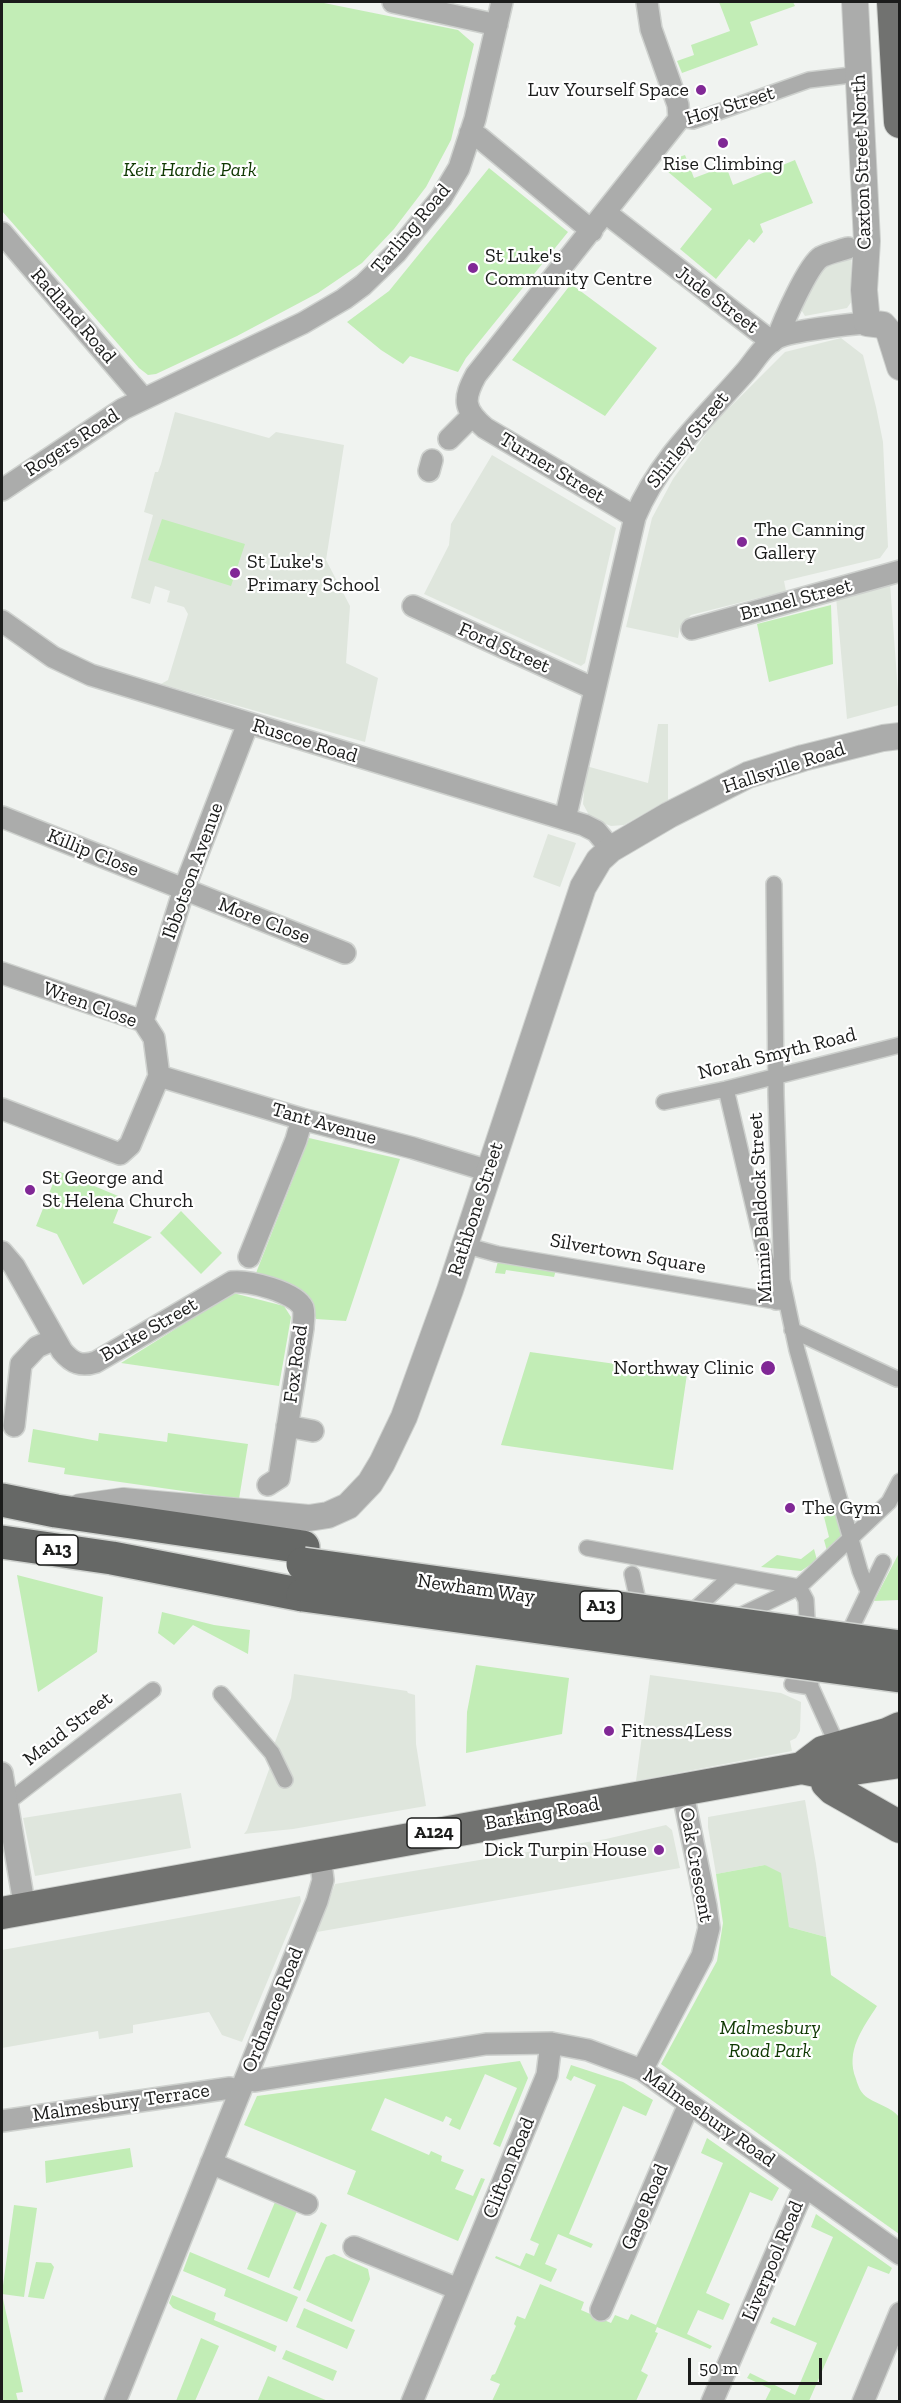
<!DOCTYPE html>
<html>
<head>
<meta charset="utf-8">
<style>
	body { margin:0 }
	#map { position:relative; width:901px; height:2403px; overflow:hidden; background:#f0f3f0; font-family:"Zilla Slab",serif }
	canvas { display:block }
	.frame { position:absolute; inset:0; border:3px solid #1b1c1b; pointer-events:none }
	.scale { position:absolute; left:688px; top:2358px; width:134px; height:27px; box-sizing:border-box; border:3px solid #1b1c1b; border-top:0; padding-left:8px; font-size:18px; line-height:21px; white-space:nowrap; color:#1b1c1b; -webkit-text-stroke:4px #fff; paint-order:stroke }
</style>
</head>
<body>
<div id="map">
<canvas width="901" height="2403"></canvas>
<div class="frame"></div>
<div class="scale">50 m</div>
</div>
<script>
const c = document.querySelector('canvas').getContext('2d');
c.lineJoin = 'round';
function fillPath(path, color) {
  c.fillStyle = color;
  c.fill(path, 'evenodd');
}
function stroke(path, color, width, dash) {
  c.strokeStyle = color;
  c.lineWidth = width;
  c.lineCap = dash ? 'butt' : 'round';
  c.setLineDash(dash || []);
  c.stroke(path);
}
function drawText(font, color, halo, rows, align = 'center') {
  c.font = font + ' "Zilla Slab",serif';
  c.lineWidth = 4.5;
  c.setLineDash([]);
  c.textBaseline = 'middle';
  c.strokeStyle = halo;
  c.fillStyle = color;
  for (const [text, x, y, turn = 0] of rows) {
    c.save();
    c.translate(x, y);
    c.rotate((+turn || 0) * Math.PI / 180);
    c.textAlign = isNaN(turn) ? turn : align;
    if (halo) c.strokeText(text, 0, 0);
    c.fillText(text, 0, 0);
    c.restore();
  }
}
fillPath(new Path2D(`
	M851,254L852,301L847,308L805,316L800,308L824,265Z
	M841,338L863,355L876,407L883,442L888,547L880,558L784,581L786,591L691,615L680,627L678,638L626,627L652,518L673,479L714,423L785,352Z
	M175,412L269,438L276,432L344,445L326,560L350,606L346,663L378,678L365,742L161,684L168,680L188,614L184,607L167,602L170,591L155,586L150,604L131,598L153,515L144,512L155,472H158L161,464Z
	M492,455L616,528L585,663L581,666L424,594L449,545L451,524Z
	M890,584L899,705L847,719L836,597Z
	M658,724H668V800L624,825L611,826L595,820L589,815L583,804L586,766L648,783Z
	M548,834L576,843L560,887L533,877Z
	M294,1674L407,1691L408,1693L415,1695L416,1744L426,1806L293,1829L244,1834L247,1830L271,1764L274,1745L291,1698Z
	M650,1675L781,1693L801,1702L800,1731L796,1738L790,1741L792,1751L636,1781Z
	M181,1793L191,1848L35,1876L23,1818Z
	M805,1800L816,1864L826,1937L789,1927L765,1865L716,1874L708,1827V1817Z
	M666,1825L672,1830L680,1868L317,1932L335,1884L606,1839Z
	M300,1896L301,1901L242,2042L222,2035L209,2012L133,2025V2033L99,2039L98,2031L2,2048V1950Z`), '#dfe6dd');
fillPath(new Path2D(`
	M2,2H319L458,30L474,44L451,140L426,187L394,229L362,263L318,293L237,336L156,374L148,375L139,368L2,211Z
	M719,2H793L795,6L750,22L758,45L682,73L677,61L694,55L691,45L730,31Z
	M685,155L694,178L726,166L733,185L795,160L813,203L760,224L763,232L754,243L749,239L716,279L680,249L712,209L667,171L679,157Z
	M489,168L568,232L466,358L458,372L410,356L403,364L381,350L347,322L389,291Z
	M571,284L657,348L605,416L512,360Z
	M162,519L245,544L231,586L148,560Z
	M831,605L833,664L769,682L757,624Z
	M309,1138L400,1159L346,1321L316,1319C307,1285 285,1285 256,1273Z
	M58,1171L123,1198L113,1223L152,1237L83,1285L57,1234L36,1226Z
	M181,1211L222,1253L201,1274L160,1233Z
	M498,1261L556,1270L554,1277L506,1270L505,1274L495,1273Z
	M233,1293L284,1306L291,1317L279,1386L121,1363Z
	M530,1352L687,1374L673,1470L501,1445Z
	M33,1429L98,1441L99,1433L167,1442L168,1433L248,1444L239,1499L64,1474L65,1468L28,1462Z
	M836,1510L846,1539L827,1551L824,1540L829,1537L824,1517Z
	M814,1549L817,1560L801,1571L761,1567L777,1555L801,1559Z
	M899,1553V1600L874,1601Z
	M17,1575L103,1597L97,1652L38,1692Z
	M162,1612L214,1625L250,1630L248,1654L193,1625L174,1645L158,1633Z
	M476,1665L569,1678L562,1734L466,1753L467,1712Z
	M765,1865L781,1873L789,1927L826,1937L831,1975L877,2006C863,2028 845,2051 856,2079C858,2086 861,2094 868,2098C879,2105 891,2107 899,2117V2234L661,2064L717,1961L723,1923L716,1874Z
	M520,2061L528,2078L500,2147L493,2144L517,2088L485,2074L460,2130L449,2125L452,2119L446,2116L443,2122L385,2098L371,2130L429,2155L431,2151L442,2156L441,2161L464,2170L455,2189L473,2196L481,2178L485,2179L458,2241L347,2194L356,2171L244,2125L257,2096Z
	M571,2065L623,2082L653,2100L646,2116L623,2106L569,2234L593,2244L591,2248L558,2234L545,2264L557,2269L551,2282L495,2258L496,2256L520,2266L526,2253L534,2256L539,2244L530,2240L596,2085L574,2076L571,2081L566,2078Z
	M707,2138L779,2188L772,2201L750,2192L706,2293L730,2304L723,2320L698,2310L687,2334L712,2346L710,2349L657,2327L655,2332L658,2333L641,2371L648,2375L636,2401H492L500,2384L490,2380L492,2375L495,2374L516,2326L514,2324L517,2316L525,2319L540,2284L584,2302L581,2310L611,2323L615,2315L628,2320L631,2314L656,2325L723,2163L701,2153Z
	M130,2148L133,2167L46,2183L45,2161Z
	M275,2202L297,2211L269,2278L247,2269Z
	M14,2205L37,2208L24,2297L2,2294L23,2392L16,2393L18,2401H2V2293Z
	M816,2214L892,2268L889,2274L868,2266L809,2401H765L771,2389L747,2378L750,2373L795,2395L817,2343L770,2323L773,2317L795,2326L833,2237L811,2227Z
	M321,2222L327,2225L300,2291L293,2288Z
	M190,2252L298,2297L287,2322L224,2296L226,2289L183,2271Z
	M334,2254L368,2269L370,2279L352,2322L306,2301L326,2257Z
	M36,2262L51,2263L54,2267L44,2299L28,2297Z
	M172,2295L216,2313L214,2320L277,2346L275,2352L173,2308L169,2303Z
	M304,2308L355,2330L347,2349L296,2327Z
	M201,2338L219,2346L195,2401H176Z
	M286,2350L337,2371L333,2381L282,2359Z
	M268,2376L328,2401L258,2400Z`), '#c2edb6');
const pedestrian = new Path2D(`
	M679,119L693,121L809,80L860,74
	M774,884L776,1095L782,1280L797,1350L860,1571L868,1591
	M726,1089L776,1302
	M664,1102L726,1089L900,1045
	M464,1245L497,1254L786,1303
	M792,1330L897,1379
	M587,1548L799,1587L889,1502L900,1481
	M632,1574L641,1614
	M686,1617L733,1575
	M733,1619L799,1587L806,1600L808,1637
	M844,1643L883,1562
	M809,1661L811,1687L835,1740
	M792,1684L811,1687
	M221,1694L272,1753L285,1780
	M8,1802L153,1690`);
const minor = new Path2D(`
	M393,2L497,25
	M470,133L480,138L592,231
	M606,213L772,342
	M2,233L143,398
	M778,337C783,322 808,265 821,257C828,253 839,251 848,248
	M449,439L472,416
	M429,471L432,460
	M2,490L123,409L303,323L344,299L363,285L396,253L441,198L459,168L475,119L502,2
	M635,517L485,428C463,409 463,399 476,375L679,119L678,105L651,29L647,2
	M413,606L595,689
	M2,621L53,657L91,675L584,825L596,831L611,849
	M692,629L900,571
	M2,817L345,953
	M565,819L635,517C659,459 706,417 746,371C756,359 763,346 777,338C789,331 851,324 867,323
	M2,973L143,1021L154,1038L159,1076L130,1145L120,1154L2,1109
	M143,1021L184,889L248,723
	M159,1076L302,1119L413,1148L489,1171
	M2,1252L14,1266L62,1351C72,1363 81,1367 96,1362L232,1282C248,1280 296,1292 303,1308C305,1314 303,1322 303,1328L279,1478L268,1485
	M249,1257L296,1140L302,1119
	M14,1426L21,1364L37,1347L55,1339
	M287,1426L313,1431
	M2,1773L25,1909
	M642,2070L702,1956L709,1928L706,1906L682,1789
	M246,2077L255,2081L486,2044L551,2043L588,2050L642,2070L900,2254
	M2,2121L230,2088L240,2092
	M211,2163L307,2204
	M354,2247L458,2289
	M601,2310L689,2104
	M115,2402L317,1901L323,1880L320,1855
	M412,2402L547,2075L551,2043
	M712,2402L805,2186
	M863,2402L900,2313`);
const tertiary = new Path2D(`
	M855,2L867,241L864,290L867,323L883,325L889,332L900,367
	M80,1507L123,1501L309,1518L328,1515L348,1506L370,1483L382,1463L404,1417L450,1290L583,887L599,860L611,849L669,815L748,775L803,758L883,738L900,736`);
const primary = new Path2D(`
	M893,2L900,122
	M802,1768L826,1773L900,1762
	M826,1773L827,1783L833,1789L900,1827
	M2,1913L802,1768L823,1752L887,1734L900,1728`);
const trunk = new Path2D(`
	M2,1500L56,1511L303,1547
	M2,1542L112,1558L303,1595`);
stroke(pedestrian, '#ced1ce', 18);
stroke(minor, '#ced1ce', 24);
stroke(tertiary, '#ced1ce', 28);
stroke(primary, '#ced1ce', 34);
stroke(trunk, '#ced1ce', 36);
stroke(pedestrian, '#abacab', 15);
stroke(minor, '#abacab', 21);
stroke(tertiary, '#abacab', 26);
stroke(primary, '#717270', 32);
stroke(trunk, '#666866', 33);
const trunkBridge = new Path2D(`
	M303,1564L900,1647
	M303,1595L900,1676`);
stroke(trunkBridge, '#ced1ce', 36, []);
stroke(trunkBridge, '#666866', 33);
for (const [x, y, r, color] of [
	[701,90,6,"#812896"],
	[723,143,6,"#812896"],
	[473,268,6,"#812896"],
	[742,542,6,"#812896"],
	[235,573,6,"#812896"],
	[30,1190,6,"#812896"],
	[768,1368,8,"#812896"],
	[790,1508,6,"#812896"],
	[609,1731,6,"#812896"],
	[659,1850,6,"#812896"]
]) {
  const dot = new Path2D();
  dot.arc(x, y, r, 0, 2 * Math.PI);
  c.fillStyle = color;
  c.fill(dot);
  stroke(dot, '#fff', 2);
}
for (const [x, y, w] of [
	[57,1550,42],
	[601,1606,42],
	[434,1833,54]
]) {
  const box = new Path2D();
  box.roundRect(x - w / 2, y - 15, w, 30, 4.5);
  c.fillStyle = '#fff';
  c.fill(box);
  stroke(box, '#1b1c1b', 1.5);
}
drawText('bold 18px', '#1b1c1b', null, [
	["A13",57,1550],
	["A13",601,1606],
	["A124",434,1833]
]);
drawText('20px', '#1b1c1b', '#fff', [
	["Luv Yourself Space",689,90,"right"],
	["Rise Climbing",723,164,"center"],
	["St Luke's",485,256],
	["Community Centre",485,279],
	["The Canning",754,530],
	["Gallery",754,553],
	["St Luke's",247,562],
	["Primary School",247,585],
	["St George and",42,1178],
	["St Helena Church",42,1201],
	["Northway Clinic",754,1368,"right"],
	["The Gym",802,1508],
	["Fitness4Less",621,1731],
	["Dick Turpin House",647,1850,"right"]
], 'left');
drawText('20px', '#1b1c1b', '#fff', [
	["Hoy Street",730,106,-17],
	["Caxton Street North",862,162,-92],
	["Tarling Road",411,229,-50],
	["Jude Street",717,300,37],
	["Radland Road",73,316,49],
	["Shirley Street",688,440,-51],
	["Rogers Road",72,443,-33],
	["Turner Street",552,468,31],
	["Brunel Street",796,600,-15],
	["Ford Street",504,648,24],
	["Ruscoe Road",305,741,17],
	["Hallsville Road",784,768,-18],
	["Killip Close",93,853,22],
	["Ibbotson Avenue",193,871,-70],
	["More Close",264,921,21],
	["Wren Close",90,1005,20],
	["Norah Smyth Road",777,1054,-14],
	["Tant Avenue",324,1124,16],
	["Minnie Baldock Street",761,1208,-93],
	["Rathbone Street",476,1209,-72],
	["Silvertown Square",628,1254,10],
	["Burke Street",149,1330,-30],
	["Fox Road",296,1364,-82],
	["Newham Way",476,1589,8],
	["Maud Street",68,1729,-38],
	["Barking Road",542,1814,-10],
	["Oak Crescent",696,1865,80],
	["Ordnance Road",273,2010,-68],
	["Malmesbury Terrace",121,2103,-8],
	["Malmesbury Road",709,2118,35],
	["Clifton Road",509,2168,-68],
	["Gage Road",645,2207,-67],
	["Liverpool Road",773,2261,-67]
]);
drawText('italic 20px', '#0e3801', '#fff', [
	["Keir Hardie Park",190,170],
	["Malmesbury",770,2028],
	["Road Park",770,2051]
]);
</script>
</body>
</html>
